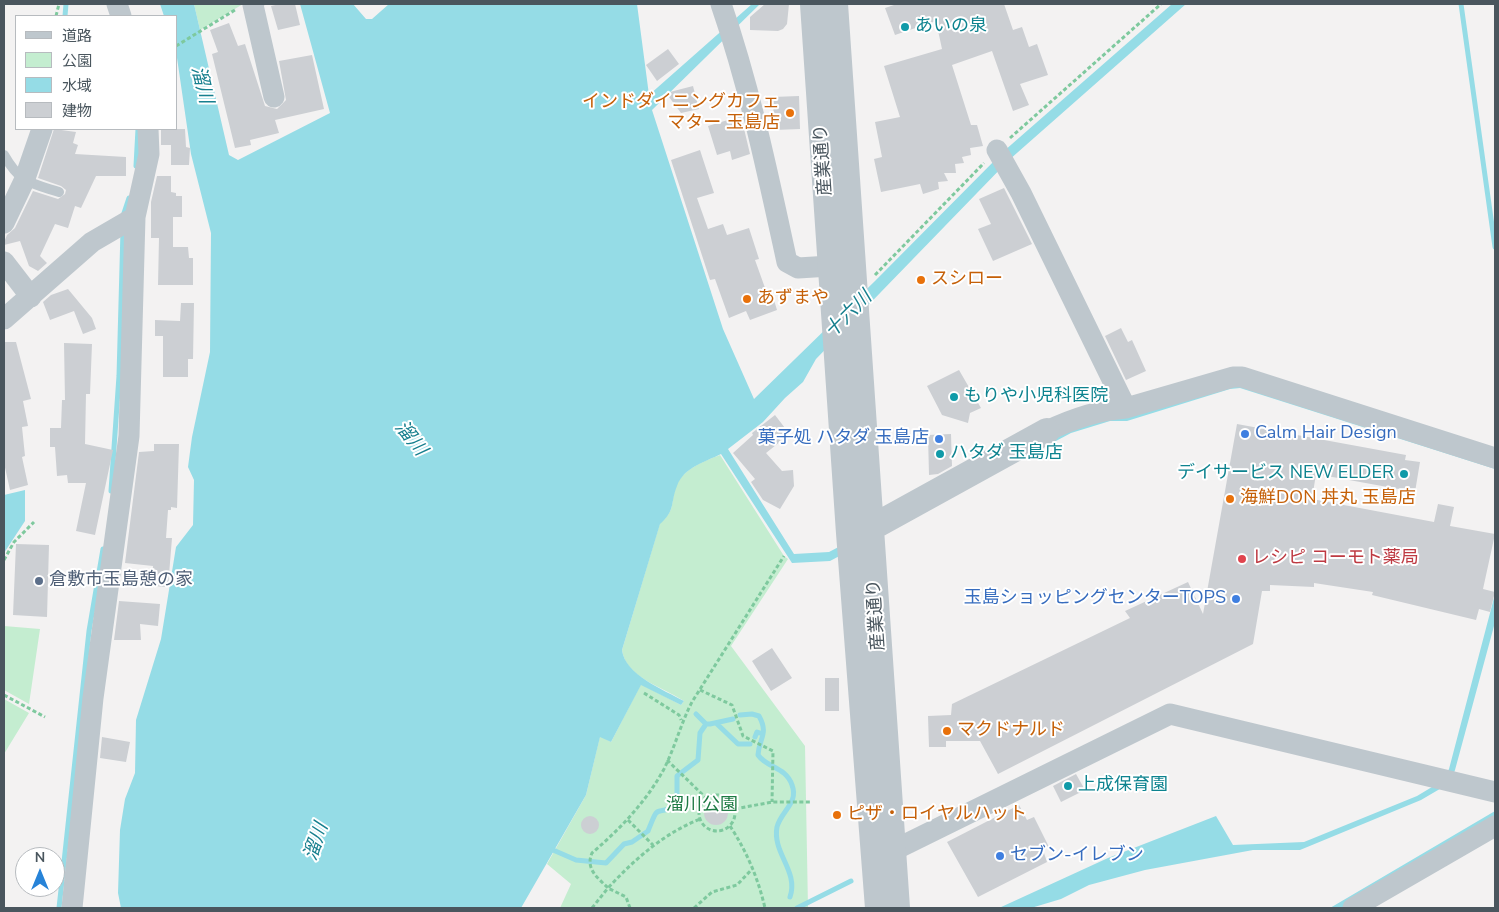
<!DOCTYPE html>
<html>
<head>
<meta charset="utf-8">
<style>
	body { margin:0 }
	#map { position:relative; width:1499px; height:912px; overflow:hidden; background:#f3f2f2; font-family:"Nunito Sans","Noto Sans JP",sans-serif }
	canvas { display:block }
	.frame { position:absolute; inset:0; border:5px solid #4a565e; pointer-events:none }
	.legend { position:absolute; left:15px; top:15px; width:162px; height:115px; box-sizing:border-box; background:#fff; border:1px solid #b7bbbf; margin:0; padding:6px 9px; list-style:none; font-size:15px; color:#4a565e }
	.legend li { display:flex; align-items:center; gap:10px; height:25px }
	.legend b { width:25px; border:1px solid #b7bbbf }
	.north { position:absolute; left:15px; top:847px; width:50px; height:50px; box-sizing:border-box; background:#fff; border:1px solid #b7bbbf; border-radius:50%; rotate:0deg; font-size:14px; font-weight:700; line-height:20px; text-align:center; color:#4a565e }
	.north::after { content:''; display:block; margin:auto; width:18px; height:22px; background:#2783d8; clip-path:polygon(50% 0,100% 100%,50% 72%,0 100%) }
</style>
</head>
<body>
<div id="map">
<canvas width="1499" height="912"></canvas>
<div class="frame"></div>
<ul class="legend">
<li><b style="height:6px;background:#bec7cd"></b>道路</li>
<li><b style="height:14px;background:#c4edd0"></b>公園</li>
<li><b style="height:14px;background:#95dce6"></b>水域</li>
<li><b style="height:14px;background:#cccfd3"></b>建物</li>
</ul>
<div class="north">N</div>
</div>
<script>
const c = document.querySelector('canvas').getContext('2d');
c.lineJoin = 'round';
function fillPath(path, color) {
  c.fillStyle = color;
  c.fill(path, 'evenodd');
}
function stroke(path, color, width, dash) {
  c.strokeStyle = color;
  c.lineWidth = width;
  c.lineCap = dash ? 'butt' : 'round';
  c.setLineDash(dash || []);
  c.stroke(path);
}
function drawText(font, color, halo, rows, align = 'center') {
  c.font = font + ' "Nunito Sans","Noto Sans JP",sans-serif';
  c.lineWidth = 4;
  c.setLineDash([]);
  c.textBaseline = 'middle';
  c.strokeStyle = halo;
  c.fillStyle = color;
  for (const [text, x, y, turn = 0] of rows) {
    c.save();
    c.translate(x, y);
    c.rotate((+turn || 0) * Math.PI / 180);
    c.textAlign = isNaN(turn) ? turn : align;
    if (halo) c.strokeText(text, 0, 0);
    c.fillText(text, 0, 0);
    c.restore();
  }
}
fillPath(new Path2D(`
	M194,4H243L200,30Z
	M720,455L784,556L788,559L731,646L805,746L808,908H560L571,884L547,864L586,795L600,736L611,742L641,684L681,705L684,701C663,687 626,678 622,650L660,523C676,510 670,504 676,486C683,469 704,461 720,455Z
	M4,626L40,629L29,704L4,690Z
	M4,699L29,713L4,754Z`), '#c4edd0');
fillPath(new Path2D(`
	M160,4H194L229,155L238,160L330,113L300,4H353L366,19H372L389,4H637L649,95L752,4H760L652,110L723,329L754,399L875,281L1004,151L1172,4H1186L1009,160L816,359L803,382L785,398L763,422L728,449L794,554L829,552L1069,426L1229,383L1495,463V469L1240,388L1230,389L1127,421H1110L1071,433L830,561L792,563L721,454C705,462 684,467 677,486C670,503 676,510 660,524L622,650C625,675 664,690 684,701L681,705L641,685L611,742L600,737L586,795L521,908H121L118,893L120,830L125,799L135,773L136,720L161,639L176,547L193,525L194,480L188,467L192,437L210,352L211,233L191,154L176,51V16H164Z
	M25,490V521L4,553V495Z
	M1495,594L1494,626L1455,770L1450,783L1421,800L1300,850H1253L1145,870L1089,885L1061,899L1031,908H999L1108,858L1216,816L1233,845L1304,842L1417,796L1442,781L1449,769Z
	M1495,811V820L1343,908H1330Z`), '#95dce6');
stroke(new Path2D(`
	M1461,4L1495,247
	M65,16L66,4
	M136,166L138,129
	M123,216L129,198
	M111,491L119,376L123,230
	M696,714L706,724H710L733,719
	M740,715L752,714L759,716C769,734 759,738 758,755C767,768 786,767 792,785C799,803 781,811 777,827C772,853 799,871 790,897
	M717,724L738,744H750
	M755,737L757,732L763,734
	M553,850L576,860L606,863L624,844L632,842L648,831C660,800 654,818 677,805V776L698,760L700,733L706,724
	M59,908L89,631L103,549
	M797,908L851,881`), '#95dce6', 5);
fillPath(new Path2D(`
	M280,4H295L300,25L278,30L271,6Z
	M765,4H789L787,24L783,29L778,31L750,30V17Z
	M897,4H1004L1013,30L1022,27L1029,47L1037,44L1048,75L1020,84L1029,105L1013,111L992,51L952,65L971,125H977L983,146L970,148L971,155L962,157L964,163L955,164L956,173H944L948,181L938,182L939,189L923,194L920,184L881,192L874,159L882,157L875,122L900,117L884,66L942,49L936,21L895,35L885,8Z
	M229,23L238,46L245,44L265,106L277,109L286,100L279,61L312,55L324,109L275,120L279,133L250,140L251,145L235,148L212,54L218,52L210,30Z
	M668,49L679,64L657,81L646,65Z
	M693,86L699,109L681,113L666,93Z
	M799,96L800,129L774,130L773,97Z
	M741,116L750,154L732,160L730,151L717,155L708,126Z
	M54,129L76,132L73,143L78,145L75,154L126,157V176H96L81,208L75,206L68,228L55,224L40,256L47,263L38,271L29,266L20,241L4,245V242L7,235L15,228L33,191L58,199L65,194L66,190L61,186L38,178Z
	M161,129H185L186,147L190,148L189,165H171V145H161Z
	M700,150L714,193L697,198L708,229L723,224L727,235L749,228L759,259L755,260L769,299L773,297L777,310L750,320L746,311L729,318L715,279L710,280L671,160Z
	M157,176H171V192L176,193V196H182V217H173V247H188L189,258H193V285H158L159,238H151V202Z
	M1004,188L1032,244L993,261L978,229L991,224L979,199Z
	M68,289L92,318L96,329L83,334L74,311L50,320L43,302L51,295Z
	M181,303H194L193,359H188V377H163V336H155V320L180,321Z
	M1121,328L1128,342L1132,340L1146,371L1126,380L1105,336Z
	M4,342H16L31,399L23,401L28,426L22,427L25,456L22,457L28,485L10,490L4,463Z
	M64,343L92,344L90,394H86L85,444L113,450L95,535L76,531L86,483H68L67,475L57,476L55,447H50V428H61L62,400H65Z
	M959,370L981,408L970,413L968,423L942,415L927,386Z
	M775,415L788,432L779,439L781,441L766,453L782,471L793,470L794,486L780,509L763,500L751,482L755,479L733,453L753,435L752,433Z
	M1237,424L1406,455L1405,460L1420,462L1415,492L1316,474L1312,499L1434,522L1438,504L1454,507L1450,526L1495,534L1483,589L1495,592L1490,612L1479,609L1476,620L1372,595L1373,592L1314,583V587L1270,585V591H1262L1253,644L998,774L980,741H946V747H929L928,716L951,715L952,704L1130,618L1125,611L1188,582L1203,614Z
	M951,434L952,466L938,474L929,475L928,435Z
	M154,444H179L177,508L171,507V510H168L166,538H172L168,587L152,586L153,566L125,563L139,452L154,451Z
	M16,544L49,545L47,617L13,615Z
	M119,601L160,604L158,626L140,624L141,640H114Z
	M772,648L792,678L771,691L752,661Z
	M825,678H839V711H825Z
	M102,737L130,742L126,762L100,758Z
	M1076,774L1085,790L1061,802L1053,786Z
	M704 813a12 12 0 1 1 24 0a12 12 0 1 1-24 0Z
	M1019,805L1027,820L1034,817L1049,847L1043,850L1047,862L978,897L947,842Z
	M581 825a9 9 0 1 1 18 0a9 9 0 1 1-18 0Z`), '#cccfd3');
stroke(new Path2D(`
	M56,16L59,4
	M176,46L235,10
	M1010,138L1161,4
	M875,275L984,163
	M4,560L14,542L34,522
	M700,690L732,705L743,736L773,751L772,802
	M644,693L679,715L681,720
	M4,695L45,717
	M667,760L706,798
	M699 813a18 18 0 1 1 36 0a18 18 0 1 1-36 0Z
	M735,809L772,802H810
	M628,820L653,845
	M730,826C747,852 758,878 765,908
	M592,908L608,888C598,878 585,869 592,853C620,829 646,802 664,769C675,747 681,723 692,702L784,556
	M630,908L626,897L608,888C635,859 663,834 700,819
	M694,908L712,892L737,885L753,868`), '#7ec99e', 3, [4, 2.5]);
stroke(new Path2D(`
	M4,155C20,183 30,183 59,192`), '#bec7cd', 10);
stroke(new Path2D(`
	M117,4L121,16
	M254,4L253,5L274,97
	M721,4C750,88 768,175 787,262L798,268L846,265
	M997,150L1021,193L1126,408
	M4,223L24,181L42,129
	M4,262L31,297
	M4,319L92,242L135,217
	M1047,431C1072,419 1099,410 1126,408L1233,377H1242L1495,458
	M882,856L1170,714L1495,792
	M72,908L93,698L129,436L135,217L149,154L148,129
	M1353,908L1495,826`), '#bec7cd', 21);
stroke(new Path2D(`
	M813,4L849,533L878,908
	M835,4L897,908
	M871,528L1047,431`), '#bec7cd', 26);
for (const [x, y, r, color] of [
	[905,27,5,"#0f9aa8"],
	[790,113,5,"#e8710a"],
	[921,280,5,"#e8710a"],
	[747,299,5,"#e8710a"],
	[954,397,5,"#0f9aa8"],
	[1245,434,5,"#3f7fe0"],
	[939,439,5,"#3f7fe0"],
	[940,454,5,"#0f9aa8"],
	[1404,474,5,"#0f9aa8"],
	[1230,499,5,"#e8710a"],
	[1242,559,5,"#e0444e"],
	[39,581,5,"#5c6f8a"],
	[1236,599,5,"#3f7fe0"],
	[947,731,5,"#e8710a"],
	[1068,786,5,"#0f9aa8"],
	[837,815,5,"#e8710a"],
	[1000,856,5,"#3f7fe0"]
]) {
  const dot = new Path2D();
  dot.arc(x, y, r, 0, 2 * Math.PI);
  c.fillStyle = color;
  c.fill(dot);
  stroke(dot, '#fff', 2);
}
drawText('18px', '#0d838f', '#fff', [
	["あいの泉",915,27],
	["もりや小児科医院",964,397],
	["ハタダ 玉島店",950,454],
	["デイサービス NEW ELDER",1394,474,"right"],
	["上成保育園",1078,786]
], 'left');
drawText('18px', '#c56008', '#fff', [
	["インドダイニングカフェ",780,103,"right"],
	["マター 玉島店",780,124,"right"],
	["スシロー",931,280],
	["あずまや",757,299],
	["海鮮DON 丼丸 玉島店",1240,499],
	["マクドナルド",957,731],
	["ピザ・ロイヤルハット",847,815]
], 'left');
drawText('18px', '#4a565e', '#fff', [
	["産業通り",824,160,-94],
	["産業通り",877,615,-94]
]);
drawText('18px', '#366cbe', '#fff', [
	["Calm Hair Design",1255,434],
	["菓子処 ハタダ 玉島店",929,439,"right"],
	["玉島ショッピングセンターTOPS",1226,599,"right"],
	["セブン-イレブン",1010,856]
], 'left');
drawText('18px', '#be3a42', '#fff', [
	["レシピ コーモト薬局",1252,559]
], 'left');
drawText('18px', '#4e5e75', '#fff', [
	["倉敷市玉島憩の家",49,581]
], 'left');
drawText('18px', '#1f7b45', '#fff', [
	["溜川公園",702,806]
]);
drawText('italic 19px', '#167f8e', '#fff', [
	["溜川",201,85,76],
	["十六川",849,315,-45],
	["溜川",410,439,51],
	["溜川",317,842,-71]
]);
</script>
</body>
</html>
